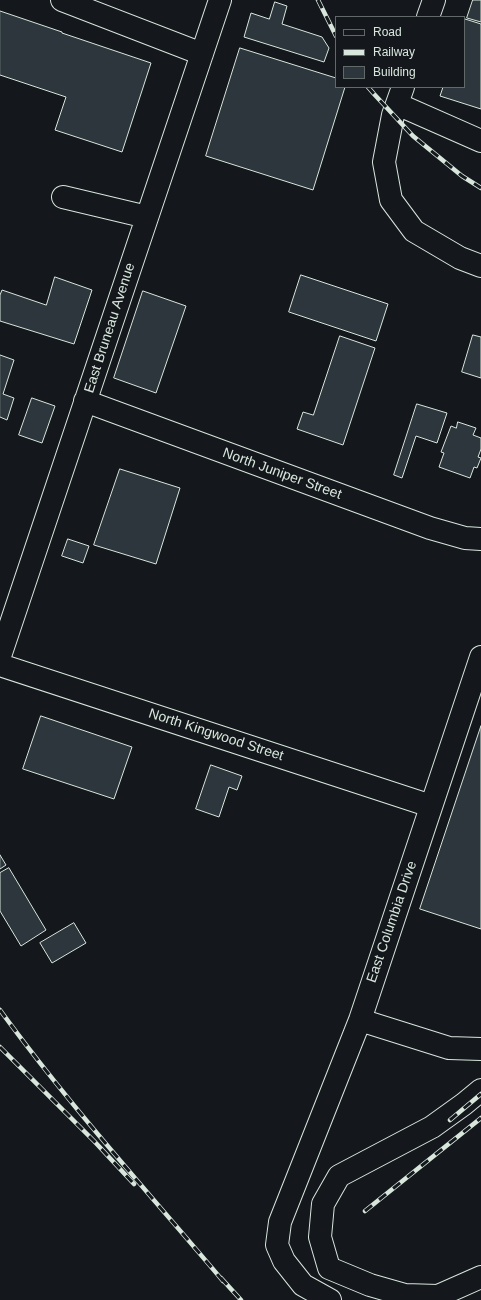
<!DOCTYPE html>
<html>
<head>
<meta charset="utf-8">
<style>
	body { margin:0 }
	#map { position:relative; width:481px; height:1300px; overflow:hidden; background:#14181c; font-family:Helvetica,sans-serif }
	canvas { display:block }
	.legend { position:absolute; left:335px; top:16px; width:130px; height:72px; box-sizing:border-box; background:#14181c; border:1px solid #626a69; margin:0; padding:5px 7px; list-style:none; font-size:12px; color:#d8e6dc }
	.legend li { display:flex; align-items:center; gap:8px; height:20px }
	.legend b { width:20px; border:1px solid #626a69 }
</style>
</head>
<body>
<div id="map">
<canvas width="481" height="1300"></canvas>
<ul class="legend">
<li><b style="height:5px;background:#14181c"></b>Road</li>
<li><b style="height:5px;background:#d8e6dc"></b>Railway</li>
<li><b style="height:11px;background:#2c363c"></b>Building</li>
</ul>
</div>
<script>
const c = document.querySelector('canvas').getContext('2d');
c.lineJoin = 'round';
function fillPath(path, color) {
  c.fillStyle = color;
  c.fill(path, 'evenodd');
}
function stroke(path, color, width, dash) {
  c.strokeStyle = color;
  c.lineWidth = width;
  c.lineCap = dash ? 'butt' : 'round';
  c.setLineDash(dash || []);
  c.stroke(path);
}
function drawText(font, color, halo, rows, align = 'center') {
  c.font = font + ' Helvetica,sans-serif';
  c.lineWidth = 3;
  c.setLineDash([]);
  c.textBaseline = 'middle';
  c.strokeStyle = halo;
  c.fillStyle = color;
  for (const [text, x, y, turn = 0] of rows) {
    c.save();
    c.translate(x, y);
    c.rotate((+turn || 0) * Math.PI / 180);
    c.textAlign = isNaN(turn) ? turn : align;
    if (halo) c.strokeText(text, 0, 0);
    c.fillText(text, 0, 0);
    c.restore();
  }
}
const building = new Path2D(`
	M473,0H481V22L467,18Z
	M275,2L287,6L282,24L322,37L329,48L324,62L244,37L251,13L269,19Z
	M0,11L62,32V33L151,63L122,152L55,130L66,97L0,75Z
	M465,19L481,24V109L440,96L443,87H464V24Z
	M240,48L336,78V87H345L313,190L206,156Z
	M301,275L388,304L376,341L289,312Z
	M55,277L92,290L74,344L0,321V295L2,290L46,305Z
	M143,291L186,306L156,393L114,378Z
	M473,335L481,337V378L462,372Z
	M340,336L375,348L343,445L297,429L303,412L313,415Z
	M0,355L14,360L3,394L14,398L7,420L0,417Z
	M32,398L55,406L42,443L19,435Z
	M417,404L447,413L437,443L416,436L402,478L394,475Z
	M458,422L476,428L473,435L481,438V449L478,457L481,458L477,468L474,467L470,478L439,467L444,453L441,452L451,426L456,428Z
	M120,469L180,488L156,564L94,545Z
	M68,539L89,546L83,563L62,556Z
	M41,716L132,747L114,799L23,769Z
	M481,726V929L420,909Z
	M211,765L242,776L237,790L229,787L219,817L196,809Z
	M0,855L6,865L0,869Z
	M9,868L46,930L21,946L0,911V873Z
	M74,923L86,943L52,963L40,943Z`);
fillPath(building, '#2c363c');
stroke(building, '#d8e6dc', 1);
const minor = new Path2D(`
	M62,0L202,54
	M428,17L434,0
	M403,87L393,115L384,162L391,200L414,231L460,258L481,266
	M397,104L481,141
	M63,197L147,217
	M85,401L430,528L465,538L481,539
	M0,656L220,0
	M0,665L431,806
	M360,1020L449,1048L481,1049
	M481,1090L464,1104L432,1127L339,1176L323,1204L320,1237L329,1268L370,1285L405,1295L438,1296L481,1277
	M330,1300L303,1285L284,1261L277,1245L280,1222L360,1020L481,657`);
stroke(minor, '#d8e6dc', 24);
stroke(minor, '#14181c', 22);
const rail = new Path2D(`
	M318,0L336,36
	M368,87L374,94L413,136L462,176L481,188
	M0,1010C69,1105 148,1192 223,1281
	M0,1047L94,1141L134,1184
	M450,1120L481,1094
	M365,1211L481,1118
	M221,1278L241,1300`);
stroke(rail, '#d8e6dc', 4.5);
stroke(rail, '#14181c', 3, [9]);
drawText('14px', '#d8e6dc', '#14181c', [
	["East Bruneau Avenue",110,328,-72],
	["North Juniper Street",282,474,20],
	["North Kingwood Street",216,735,18],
	["East Columbia Drive",392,922,-71]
]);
</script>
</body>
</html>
